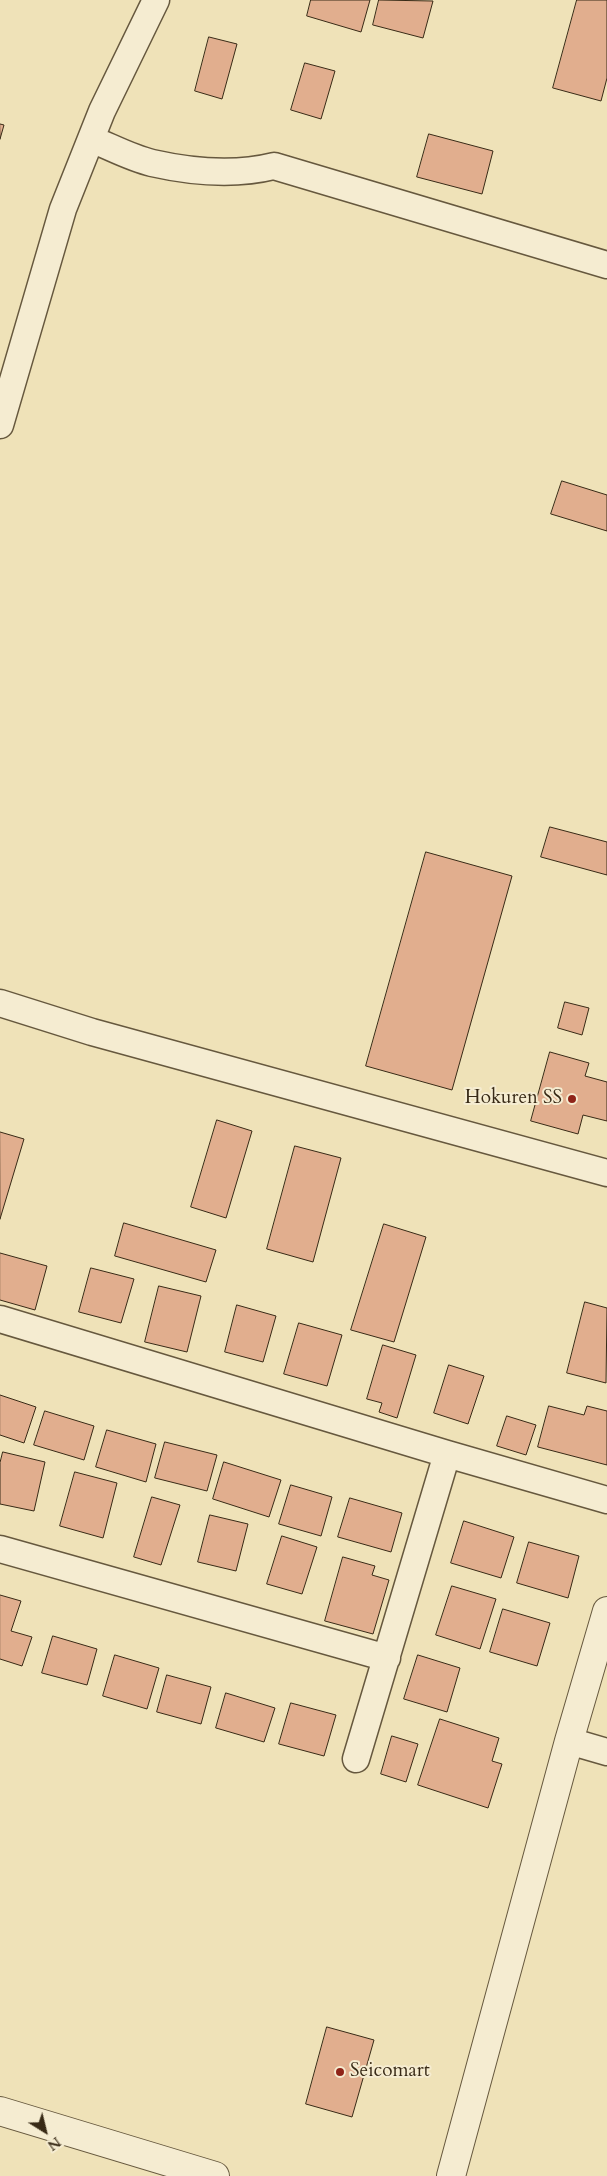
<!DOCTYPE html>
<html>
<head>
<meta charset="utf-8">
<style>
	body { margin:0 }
	#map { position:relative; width:607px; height:2176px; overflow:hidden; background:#efe2b8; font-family:Cardo,serif }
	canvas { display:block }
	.north { position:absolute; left:20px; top:2106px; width:50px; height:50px; -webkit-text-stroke:4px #f5ecd1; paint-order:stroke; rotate:144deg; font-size:14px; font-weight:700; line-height:20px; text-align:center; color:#382a16 }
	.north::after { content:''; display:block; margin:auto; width:18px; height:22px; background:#382a16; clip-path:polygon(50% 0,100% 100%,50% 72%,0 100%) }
</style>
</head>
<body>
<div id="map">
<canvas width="607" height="2176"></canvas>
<div class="north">N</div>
</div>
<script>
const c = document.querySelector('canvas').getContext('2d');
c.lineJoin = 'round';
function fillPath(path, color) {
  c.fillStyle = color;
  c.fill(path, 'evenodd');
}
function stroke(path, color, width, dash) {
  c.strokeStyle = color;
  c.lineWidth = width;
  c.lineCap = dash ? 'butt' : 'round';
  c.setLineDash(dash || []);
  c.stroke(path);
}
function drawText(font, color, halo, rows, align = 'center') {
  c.font = font + ' Cardo,serif';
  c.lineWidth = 4;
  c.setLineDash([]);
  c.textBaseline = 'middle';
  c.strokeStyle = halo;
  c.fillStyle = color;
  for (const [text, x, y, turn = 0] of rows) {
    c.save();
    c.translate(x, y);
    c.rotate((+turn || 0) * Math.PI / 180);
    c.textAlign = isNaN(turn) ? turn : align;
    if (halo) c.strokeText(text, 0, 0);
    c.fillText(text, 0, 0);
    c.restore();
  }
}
const building = new Path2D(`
	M311,0H370L361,32L307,16Z
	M379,0L433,1L423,38L373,25Z
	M577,0H607V78L601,101L553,88Z
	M209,37L237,44L222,99L195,91Z
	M305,63L335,71L321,119L291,110Z
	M0,124L4,125L0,139Z
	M429,134L493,151L482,194L417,177Z
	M562,481L607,495V531L551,514Z
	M550,827L607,842V875L541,857Z
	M426,852L512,876L452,1090L366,1066Z
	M565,1002L589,1008L582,1035L558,1028Z
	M550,1052L589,1063L585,1076L607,1082V1121L583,1115L578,1134L531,1121Z
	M217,1120L252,1131L226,1218L191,1207Z
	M0,1132L24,1139L0,1219Z
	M295,1146L341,1158L313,1262L267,1249Z
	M124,1223L216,1250L206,1282L115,1256Z
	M384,1224L426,1237L394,1342L351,1330Z
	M0,1253L47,1266L35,1310L0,1300Z
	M91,1268L134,1279L121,1323L79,1312Z
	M159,1286L201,1296L187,1352L145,1342Z
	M585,1302L607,1308L606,1383L567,1373Z
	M237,1305L276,1316L263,1362L225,1352Z
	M299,1323L342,1335L327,1386L284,1374Z
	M383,1345L416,1355L397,1418L379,1412L382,1403L367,1399Z
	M449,1365L484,1376L468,1424L434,1413Z
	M0,1395L36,1407L24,1443L0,1435Z
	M549,1406L584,1415L587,1406L607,1411V1465L538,1447Z
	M45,1411L94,1426L84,1460L34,1445Z
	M507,1416L536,1425L526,1455L497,1446Z
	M107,1430L156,1444L146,1482L96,1467Z
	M165,1442L217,1455L207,1491L155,1478Z
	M3,1452L45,1462L34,1511L0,1504V1463Z
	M224,1462L281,1480L269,1517L213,1499Z
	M75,1472L117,1483L103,1538L60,1526Z
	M291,1485L332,1497L321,1536L279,1524Z
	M152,1497L180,1505L161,1565L134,1557Z
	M350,1498L402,1513L391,1552L338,1537Z
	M210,1515L248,1524L236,1571L198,1562Z
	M464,1521L514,1537L501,1578L451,1563Z
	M282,1536L317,1547L302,1594L267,1584Z
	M529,1542L579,1556L568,1598L517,1583Z
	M343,1557L375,1566L372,1575L389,1580L373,1634L325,1621Z
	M452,1586L496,1599L480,1649L436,1635Z
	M0,1595L21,1601L11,1631L32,1637L22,1666L0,1659Z
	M503,1609L550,1623L537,1666L490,1652Z
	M53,1636L97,1649L87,1685L42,1673Z
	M115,1655L159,1668L147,1709L103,1696Z
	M418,1655L460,1668L447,1712L404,1699Z
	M167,1675L211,1687L201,1724L157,1712Z
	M226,1693L275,1708L264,1742L216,1728Z
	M291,1703L336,1715L324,1756L279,1744Z
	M440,1719L499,1738L492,1761L502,1764L488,1808L418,1785Z
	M392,1736L418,1744L406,1782L381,1774Z
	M327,2027L374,2040L352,2117L306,2104Z`);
fillPath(building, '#e1ae8e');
stroke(building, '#382a16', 1);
const minor = new Path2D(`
	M91,139C111,147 131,158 152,163C192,172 234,176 274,166L607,265
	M0,425L63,209L102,111L156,0
	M0,1003L92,1032L607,1173
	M0,1319L447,1454L607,1500
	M0,1549L387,1658
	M569,1741L607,1752
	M356,1759L447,1454`);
const tertiary = new Path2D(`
	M0,2111L215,2176
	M451,2176L569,1741L607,1611`);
stroke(minor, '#66583e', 29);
stroke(tertiary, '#66583e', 30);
stroke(minor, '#f5ecd1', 26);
stroke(tertiary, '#f5ecd1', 28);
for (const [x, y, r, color] of [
	[572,1099,5,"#8f2418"],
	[340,2072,5,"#8f2418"]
]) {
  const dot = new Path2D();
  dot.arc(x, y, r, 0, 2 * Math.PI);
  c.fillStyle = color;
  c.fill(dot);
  stroke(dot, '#f5ecd1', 2);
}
drawText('19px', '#382a16', '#f5ecd1', [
	["Hokuren SS",562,1099],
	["Seicomart",350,2072,"left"]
], 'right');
</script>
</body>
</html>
